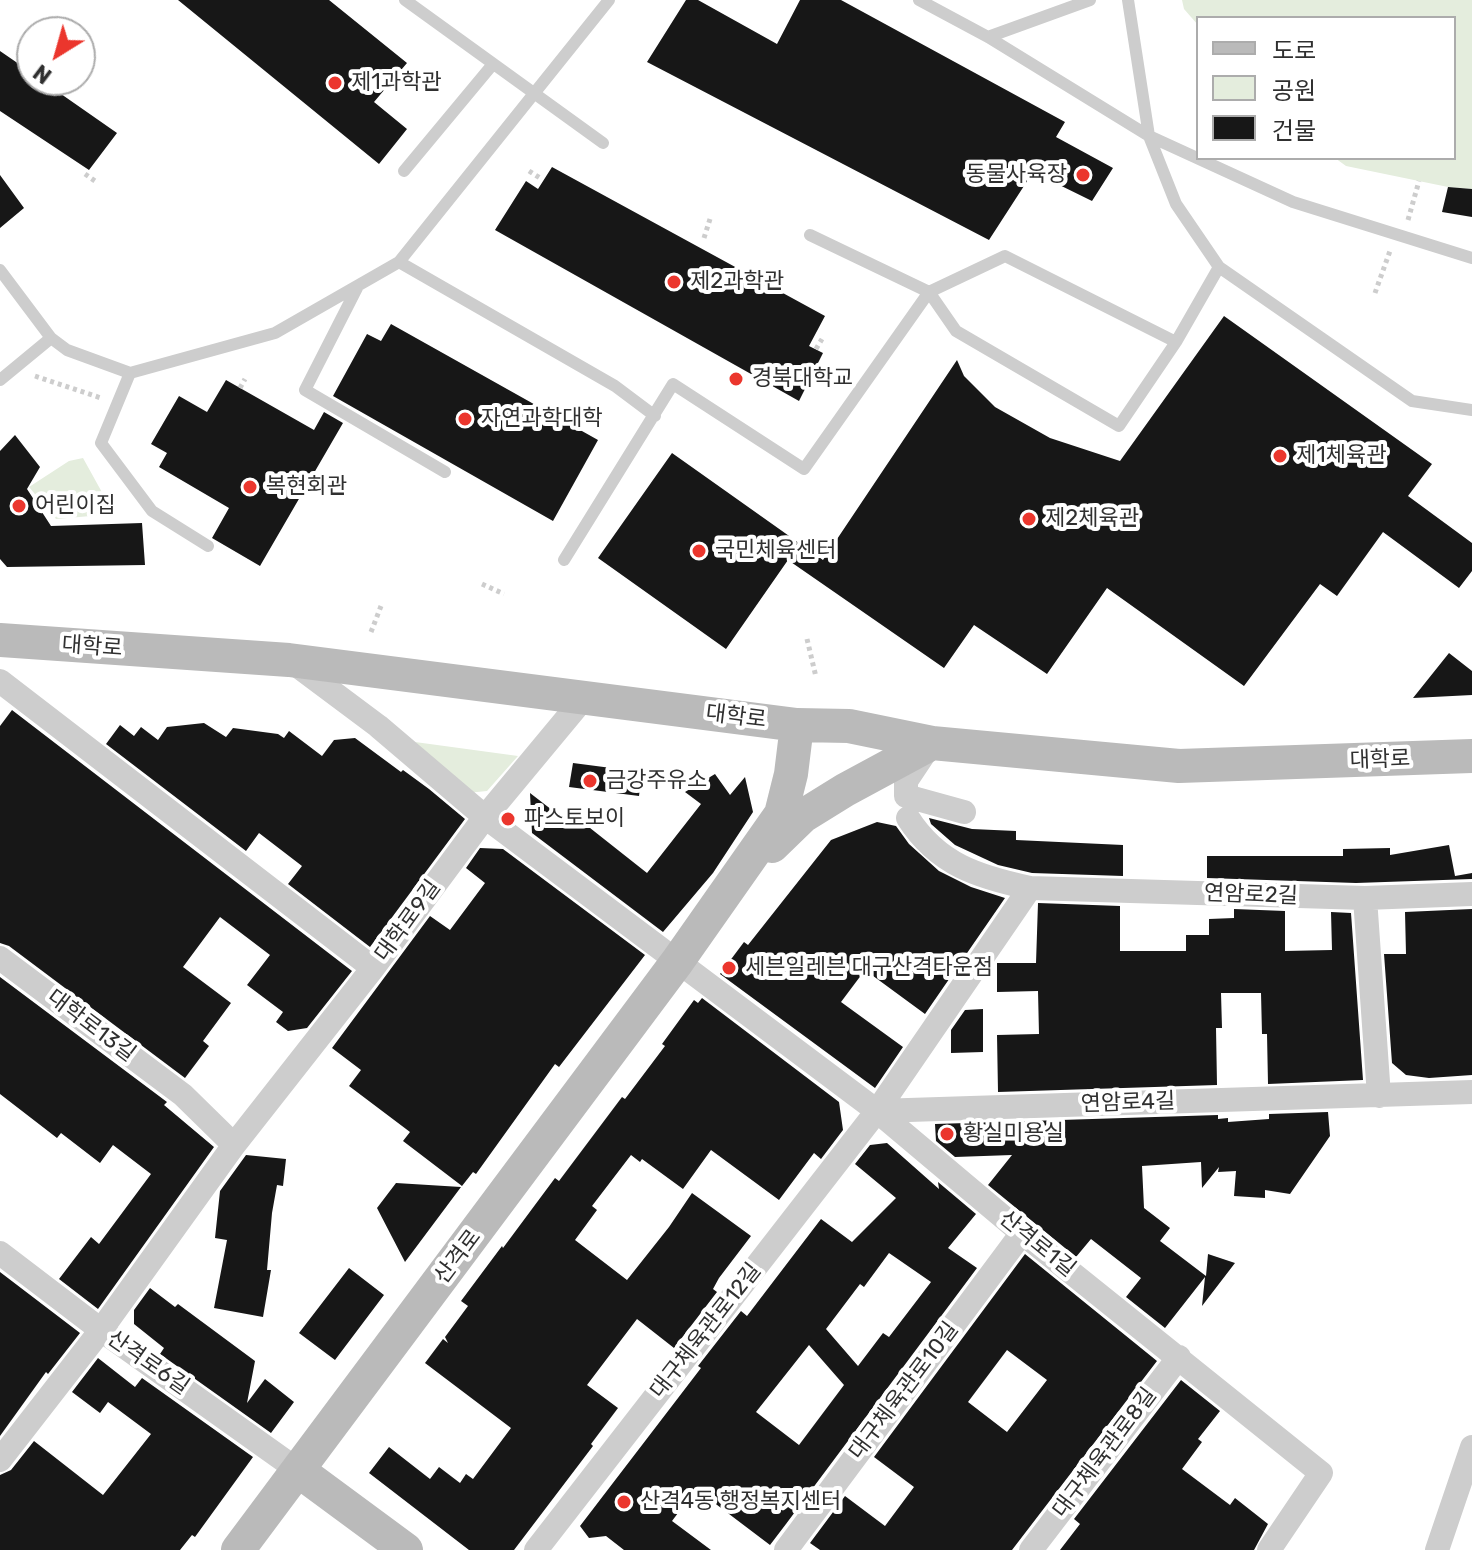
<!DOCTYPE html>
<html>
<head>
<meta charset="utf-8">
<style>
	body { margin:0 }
	#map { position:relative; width:1472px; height:1550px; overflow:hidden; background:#fff; font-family:Rubik,"Noto Sans KR",sans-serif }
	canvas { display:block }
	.legend { position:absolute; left:1196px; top:16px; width:260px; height:144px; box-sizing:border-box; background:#fff; border:2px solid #acacac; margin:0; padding:10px 14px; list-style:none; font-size:24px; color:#303030 }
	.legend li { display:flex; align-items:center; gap:16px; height:40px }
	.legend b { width:40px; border:2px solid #acacac }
	.north { position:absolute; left:16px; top:16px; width:80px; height:80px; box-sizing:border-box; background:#fff; border:2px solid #acacac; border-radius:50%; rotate:217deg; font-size:22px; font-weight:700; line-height:32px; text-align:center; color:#303030 }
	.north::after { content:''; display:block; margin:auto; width:28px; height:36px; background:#eb362d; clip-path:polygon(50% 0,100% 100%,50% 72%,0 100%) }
</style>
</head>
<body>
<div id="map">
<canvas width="1472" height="1550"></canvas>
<ul class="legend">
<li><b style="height:10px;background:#bababa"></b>도로</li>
<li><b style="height:22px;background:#e4eddd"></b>공원</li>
<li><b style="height:22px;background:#171717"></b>건물</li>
</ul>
<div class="north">N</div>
</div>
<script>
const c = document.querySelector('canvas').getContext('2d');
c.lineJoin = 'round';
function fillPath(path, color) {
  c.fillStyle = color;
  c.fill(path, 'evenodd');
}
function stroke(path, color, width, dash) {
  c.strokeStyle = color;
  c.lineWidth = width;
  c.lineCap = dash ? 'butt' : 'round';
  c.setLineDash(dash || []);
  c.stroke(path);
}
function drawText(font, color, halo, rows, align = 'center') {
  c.font = font + ' Rubik,"Noto Sans KR",sans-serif';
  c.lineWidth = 8;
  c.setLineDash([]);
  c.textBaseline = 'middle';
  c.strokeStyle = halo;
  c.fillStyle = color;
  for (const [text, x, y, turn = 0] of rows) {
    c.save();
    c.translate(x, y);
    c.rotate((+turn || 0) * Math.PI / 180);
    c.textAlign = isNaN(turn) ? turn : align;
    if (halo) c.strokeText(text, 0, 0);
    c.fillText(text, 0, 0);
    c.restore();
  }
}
fillPath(new Path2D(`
	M1182,0H1472V189L1448,187L1346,166L1335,158H1454V18H1198V25L1184,9Z
	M83,458L114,514L56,519L29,487L69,461Z
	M415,742L518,756L487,791L467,793Z`), '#e4eddd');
fillPath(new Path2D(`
	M178,0H329L407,63L374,102L407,129L379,164Z
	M686,0H698L777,44L800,0H841L1065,122L1056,137L1113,168L1092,201L1033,172L989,240L647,62Z
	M0,51L32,73V80H41L117,133L89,170L0,111Z
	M552,167L825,316L809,346L823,353L799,401L495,230L526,181L538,189Z
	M0,175L24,208L0,228Z
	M1448,187L1472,189V217L1442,212Z
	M1224,316L1432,464L1408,496L1472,543V571L1459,588L1383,532L1337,596L1320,584L1244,686L1107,588L1047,674L974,625L944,668L788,560L726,649L598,558L672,453L823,560L957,360L964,376L995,407L1050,438L1120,461Z
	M391,324L598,440L553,521L333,396L367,334L381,341Z
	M226,380L314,430L324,412L343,423L260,566L212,538L229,508L159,467L167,453L151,444L179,396L207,412Z
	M15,435L40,467L27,489L51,526L142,523L145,565L7,567L0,559V451Z
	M1449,653L1472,671V695L1413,698Z
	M12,710L352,971L307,1028L288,1031L276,1022L283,1012L247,985L270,955L220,917L183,967L231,1003L203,1041L209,1046L185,1078L9,946L0,943V726Z
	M204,723L226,737L233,728L278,734L284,738L289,731L322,756L334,740L355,738L401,772L403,770L429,789L465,819L370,947L288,884L302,866L259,833L246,851L106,744L120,725L134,736L141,727L158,740L167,727Z
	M573,763L642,772L639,796L569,787Z
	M715,774L730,795L745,777L753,812L713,873L663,932L532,833L530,793L565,820L566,809L647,873L701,804L685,792Z
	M929,818L972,829L1016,831V840L1123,845V876L1032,873L998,865L955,845L931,824Z
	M877,822L896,826L909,844L939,871L971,887L1005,898L925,1014L865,970L841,1002L903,1047L875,1088L720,974L744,942L748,945L831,840Z
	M1449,845L1455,876L1472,873V879L1356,883L1207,878V856H1343V849L1390,848V855Z
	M480,848L503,849L645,955L559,1067L555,1064L476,1174L473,1172L462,1186L403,1141L410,1132L349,1086L361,1070L332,1048L430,916L450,930L485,883L466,868Z
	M1038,903L1120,906V951H1186V935H1209V919L1234,918V909L1285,911V951L1332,950L1331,912L1351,913L1363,1080L1268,1084L1267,1034H1262L1261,993H1221L1222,1028H1216L1217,1085L998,1092L997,1035L1039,1034L1038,991L997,992V963H1036Z
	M1472,909V1075L1429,1078L1406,1075L1392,1063L1384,954H1406L1405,912Z
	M0,977L167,1102L164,1105L214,1147L98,1309L59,1279L91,1237L99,1244L151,1174L113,1145L100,1163L61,1133L57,1138L0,1094Z
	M702,998L839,1102L843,1130L821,1159L814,1153L779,1200L711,1150L683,1189L642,1159L640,1162L631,1155L592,1206L597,1210L575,1240L627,1280L669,1227L692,1193L751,1236L719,1278L713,1289L717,1292L674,1348L637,1319L587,1385L618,1408L591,1444L593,1446L514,1550H469L369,1473L389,1447L430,1479L439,1467L460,1483L466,1474L473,1479L511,1428L425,1363L443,1339L448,1343L445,1337L468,1306L461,1301L502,1246L503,1248L555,1178L559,1181L622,1097L625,1099L665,1046L662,1044L694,1000L698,1003Z
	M983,1009V1052L951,1053V1030L965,1010Z
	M1328,1112L1330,1136L1290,1194L1265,1190V1198L1234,1196L1236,1171L1218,1172L1219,1167L1202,1188L1201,1162L1142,1166L1144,1208L1170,1228L1160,1241L1206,1276L1208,1254L1235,1263L1202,1306L1205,1277L1165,1328L1126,1297L1141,1278L1091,1239L1076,1257L988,1185L1012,1155L955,1157L936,1141L935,1124L1218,1115V1119L1228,1118V1122L1269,1119V1114Z
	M887,1143L939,1189L938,1182L976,1214L948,1248L977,1268L786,1524L770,1545L696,1489L672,1521L711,1550H624L606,1536L589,1538L580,1526L701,1368L698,1366L741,1311L747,1316L821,1219L852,1242L896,1198L855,1164L870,1145ZM889,1253L931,1282L889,1337L883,1333L858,1366L826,1329L860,1284L864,1287ZM809,1345L844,1385L799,1445L756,1412Z
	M246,1155L286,1159L283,1186L277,1185L272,1213L267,1270H271L263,1317L214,1308L227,1240L215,1238L220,1191Z
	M396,1183L461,1187L405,1262L377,1208Z
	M1025,1254L1157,1361L1012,1550H820L810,1543L845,1496L885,1526L914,1487L874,1457ZM1007,1350L1047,1380L1007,1432L968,1402Z
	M349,1268L384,1295L335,1360L299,1333Z
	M0,1272L80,1333L48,1374L46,1372L0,1436Z
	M150,1288L175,1307L178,1304L255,1361L247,1403L265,1379L294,1402L271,1433L160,1354L164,1348L134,1324V1310Z
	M98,1358L135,1387L142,1378L253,1457L195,1537L192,1535L180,1550H0V1475L11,1470L34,1441L103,1495L151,1434L108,1402L100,1413L72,1392Z
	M1181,1380L1220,1411L1198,1439L1202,1442L1182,1469L1230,1505L1235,1498L1268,1524L1254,1550H1060L1080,1524L1074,1519Z`), '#171717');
stroke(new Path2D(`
	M529,171L540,178
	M85,174L95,181
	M1408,220L1419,181
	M704,238L710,219
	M1375,293L1391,248
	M816,349L822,339
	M35,376L101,398
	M240,388L245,379
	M482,584L504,594
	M371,632L381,606
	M807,639L816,677`), '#cdcdcd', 5, [4, 4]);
stroke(new Path2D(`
	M405,0L603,143
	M919,0L988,37L1149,136L1293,202L1472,258
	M988,37L1090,0
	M404,171L493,64
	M810,235L929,292L956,331L1119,426L1176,342L1219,267L1176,204L1149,136L1128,0
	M399,262L615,386L655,416
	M1219,267L1412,401L1472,410
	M0,270L51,338L67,350L130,373L275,333L399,262L609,0
	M357,288L305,390L445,472
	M130,373L101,443L152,511L208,546
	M0,380L51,338
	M564,560L673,384L804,469L929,292L1005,256L1176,342`), '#cdcdcd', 12);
stroke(new Path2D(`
	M291,661L378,726L485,817L877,1111L1022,1233L1321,1473L1269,1550
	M0,681L373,968
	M928,748L906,781V796L964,812
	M908,818C938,865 979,877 1030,888
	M1365,898L1379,1096
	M0,958L183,1095L234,1145
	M877,1111L1472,1092
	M0,1253L101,1330L299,1471
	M0,1460L101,1330L234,1145L373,968L485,817L583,699
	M536,1550L877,1111L1030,888L1365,898L1472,894
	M786,1550L1022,1233
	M1031,1550L1179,1357
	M1437,1550L1472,1447`), '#cdcdcd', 24);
stroke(new Path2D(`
	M0,640L289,660L797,725L849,726L932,743L1179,766L1472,756
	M772,846L803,816L845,790L932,743
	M299,1471L406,1550
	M238,1550L677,962L781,814L791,774L797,725`), '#bababa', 34);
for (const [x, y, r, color] of [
	[335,83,8,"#eb362d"],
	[1083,175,8,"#eb362d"],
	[674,282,8,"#eb362d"],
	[736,379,8,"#eb362d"],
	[465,419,8,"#eb362d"],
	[1280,456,8,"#eb362d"],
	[250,487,8,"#eb362d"],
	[19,506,8,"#eb362d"],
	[1029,519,8,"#eb362d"],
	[699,551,8,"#eb362d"],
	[590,781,8,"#eb362d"],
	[508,819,8,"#eb362d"],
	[729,968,8,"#eb362d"],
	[947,1134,8,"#eb362d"],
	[624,1502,8,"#eb362d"]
]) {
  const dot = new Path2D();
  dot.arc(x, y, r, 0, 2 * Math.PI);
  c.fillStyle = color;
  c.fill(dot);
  stroke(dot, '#fff', 3);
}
drawText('22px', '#303030', '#fff', [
	["제1과학관",351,83],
	["동물사육장",1067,175,"right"],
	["제2과학관",690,282],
	["경북대학교",752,379],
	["자연과학대학",481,419],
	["제1체육관",1296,456],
	["복현회관",266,487],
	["어린이집",35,506],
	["제2체육관",1045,519],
	["국민체육센터",715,551],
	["금강주유소",606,781],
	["파스토보이",524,819],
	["세븐일레븐 대구산격타운점",745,968],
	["황실미용실",963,1134],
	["산격4동 행정복지센터",640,1502]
], 'left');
drawText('22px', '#303030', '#fff', [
	["대학로",92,647,4],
	["대학로",736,717,7],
	["대학로",1380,760,-2],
	["연암로2길",1251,895,2],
	["대학로9길",408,921,-54],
	["대학로13길",91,1026,37],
	["연암로4길",1128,1103,-2],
	["산격로1길",1037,1244,39],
	["산격로",458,1257,-53],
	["대구체육관로12길",706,1331,-52],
	["산격로6길",148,1363,35],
	["대구체육관로10길",904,1391,-53],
	["대구체육관로8길",1105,1453,-53]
]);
</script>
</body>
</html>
